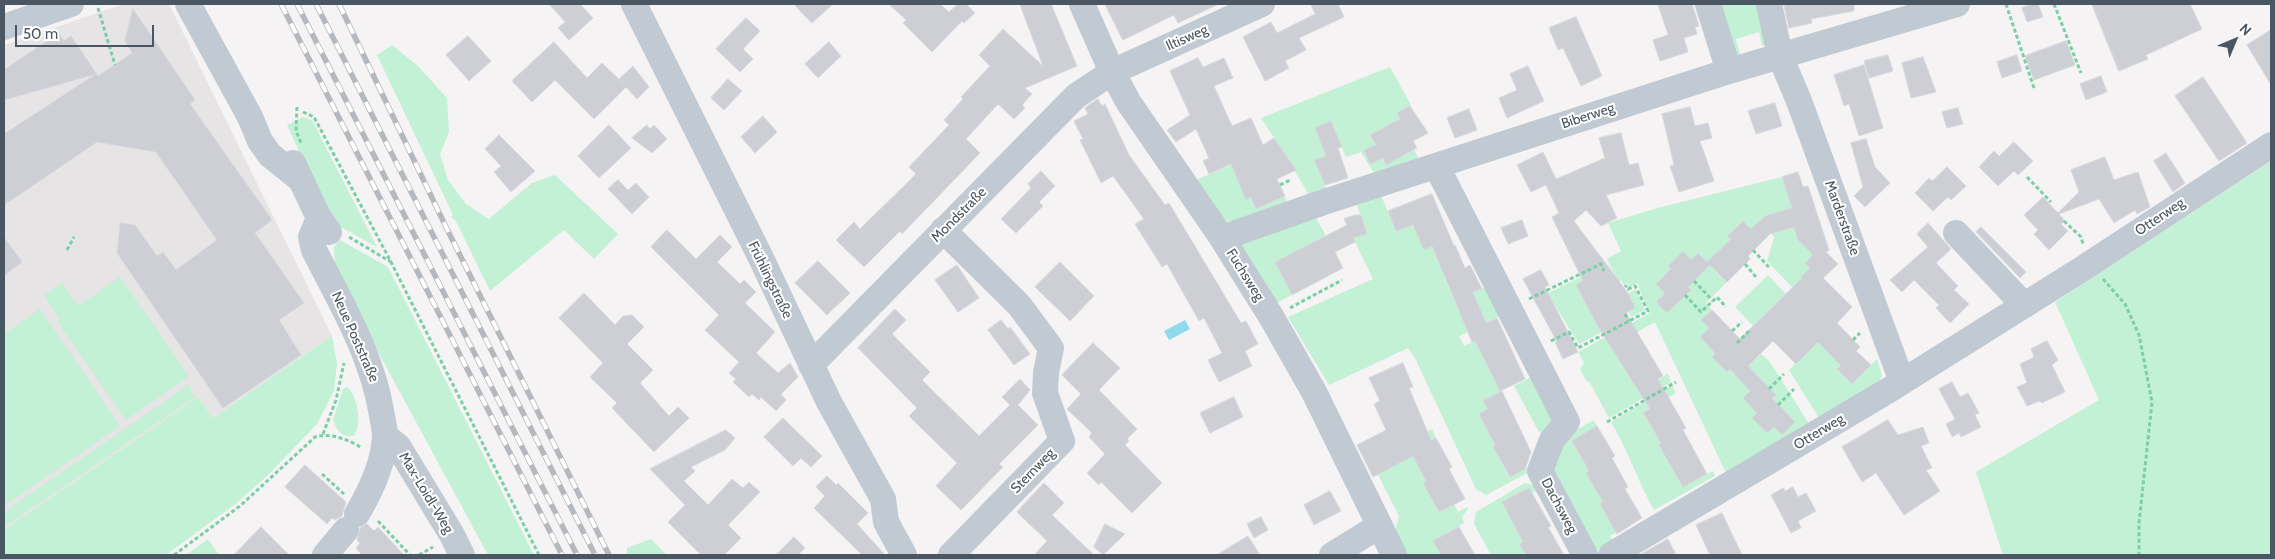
<!DOCTYPE html>
<html>
<head>
<meta charset="utf-8">
<style>
	body { margin:0 }
	#map { position:relative; width:2275px; height:559px; overflow:hidden; background:#f5f3f3; font-family:Cabin,sans-serif }
	canvas { display:block }
	.frame { position:absolute; inset:0; border:5px solid #4a5661; pointer-events:none }
	.north { position:absolute; left:2210px; top:15px; width:50px; height:50px; -webkit-text-stroke:4px #fff; paint-order:stroke; rotate:45deg; font-size:14px; font-weight:700; line-height:20px; text-align:center; color:#4a5661 }
	.north::after { content:''; display:block; margin:auto; width:18px; height:22px; background:#4a5661; clip-path:polygon(50% 0,100% 100%,50% 72%,0 100%) }
	.scale { position:absolute; left:15px; top:25px; width:139px; height:22px; box-sizing:border-box; border:2px solid #4a5661; border-top:0; padding-left:6px; font-size:15px; line-height:18px; white-space:nowrap; color:#4a5661; -webkit-text-stroke:4px #fff; paint-order:stroke }
</style>
</head>
<body>
<div id="map">
<canvas width="2275" height="559"></canvas>
<div class="frame"></div>
<div class="north">N</div>
<div class="scale">50 m</div>
</div>
<script>
const c = document.querySelector('canvas').getContext('2d');
c.lineJoin = 'round';
function fillPath(path, color) {
  c.fillStyle = color;
  c.fill(path, 'evenodd');
}
function stroke(path, color, width, dash) {
  c.strokeStyle = color;
  c.lineWidth = width;
  c.lineCap = dash ? 'butt' : 'round';
  c.setLineDash(dash || []);
  c.stroke(path);
}
function drawText(font, color, halo, rows, align = 'center') {
  c.font = font + ' Cabin,sans-serif';
  c.lineWidth = 4;
  c.setLineDash([]);
  c.textBaseline = 'middle';
  c.strokeStyle = halo;
  c.fillStyle = color;
  for (const [text, x, y, turn = 0] of rows) {
    c.save();
    c.translate(x, y);
    c.rotate((+turn || 0) * Math.PI / 180);
    c.textAlign = isNaN(turn) ? turn : align;
    if (halo) c.strokeText(text, 0, 0);
    c.fillText(text, 0, 0);
    c.restore();
  }
}
fillPath(new Path2D(`
	M124,4H169L332,336L213,418L198,397L4,530V45Z`), '#e6e4e5');
fillPath(new Path2D(`
	M1717,4H1758L1767,45L1762,46L1759,32L1736,39L1740,54L1732,56Z
	M392,45L418,66L447,98L449,132L440,154L448,180L466,204L489,219L532,183L555,175L618,234L594,259L564,230L490,291L456,221L451,217L453,215L377,55Z
	M1390,67L1411,105L1397,113L1400,119L1370,135L1386,165L1414,150L1420,161L1376,177L1361,152L1346,157L1331,121L1315,128L1326,156L1315,161L1327,192L1311,198L1282,150L1268,157L1247,199L1251,197L1256,209L1285,196L1288,205L1236,223L1227,221L1222,218L1196,180L1278,144L1261,118Z
	M303,117L312,120L377,247L335,224L326,211L287,125Z
	M2271,161V555H2003L1976,472L2099,400L2055,302Z
	M1782,177L1787,192L1799,206L1776,213L1794,227L1813,255L1805,263L1810,268L1793,288L1767,261L1774,237L1771,233L1751,229L1742,221L1728,235L1731,239L1716,253L1726,263L1716,272L1727,282L1706,303L1712,310L1701,320L1709,328L1700,337L1715,353L1712,357L1727,372L1735,364L1743,371L1761,354L1770,362L1809,424L1727,475L1655,322L1637,332L1639,391L1668,374L1671,382L1609,418L1589,381L1587,382L1580,369L1584,363L1578,352L1650,313L1637,283L1629,287L1627,283L1624,285L1621,280L1618,282L1607,259L1621,251L1608,223L1654,209Z
	M1380,193L1396,231L1413,225L1424,249L1432,246L1435,254L1438,253L1448,275L1444,277L1459,312L1478,304L1473,292L1492,285L1506,313L1459,336L1464,346L1475,341L1489,369L1501,363L1512,385L1484,400L1488,409L1479,414L1495,445L1493,447L1509,477L1537,463L1535,469L1486,495L1476,489L1415,358L1408,348L1329,385L1288,317L1373,279L1353,238L1367,234L1355,200Z
	M1314,214L1326,236L1275,262L1292,295L1275,304L1240,247L1242,241Z
	M340,240L388,267L534,555H488L335,272L334,247Z
	M1595,270L1598,274L1576,285L1598,327L1618,317L1621,322L1579,344L1551,299L1537,306L1534,300Z
	M1768,275L1786,294L1753,326L1735,307Z
	M120,277L189,376L126,420L57,321L60,319L44,296L62,283L78,306Z
	M1635,289L1645,310L1631,317L1629,312L1632,310L1625,296Z
	M40,309L120,426L4,506V334Z
	M1826,333L1841,366L1838,368L1852,384L1877,359L1882,375L1879,382L1819,418L1789,370Z
	M332,336L337,363L334,391L317,424L268,475L238,502L166,555H4V530L198,397L213,418Z
	M1535,375L1557,414L1543,435L1538,430L1514,386Z
	M188,385L195,397L4,527V512Z
	M1672,386L1676,393L1643,412L1661,443L1658,445L1683,487L1713,471L1715,476L1654,510C1638,482 1628,450 1611,422Z
	M347,387C358,395 362,425 354,436C341,437 338,432 333,420L343,389Z
	M1594,420L1597,426L1572,441L1589,471L1603,501L1600,504L1617,532L1610,536L1613,540L1590,554L1550,482L1559,440Z
	M1432,429L1436,438L1411,451L1426,481L1423,483L1439,512L1454,504L1458,512L1467,507L1468,509L1462,517L1464,523L1434,541L1441,555H1407L1395,532L1399,516L1378,475L1382,455Z
	M1525,483L1535,485L1538,490L1531,494L1528,488L1502,502L1523,542L1519,544L1526,555H1491L1474,524L1476,512Z
	M208,539L219,555H186Z
	M651,539L667,555H627V548Z`), '#c3f1d5');
fillPath(new Path2D(`
	M1185,320L1190,329L1169,340L1164,331Z`), '#90daee');
const building = new Path2D(`
	M549,4H580L593,18L569,40L558,28L565,22Z
	M794,4H833L812,23Z
	M889,4H940L949,12L958,4H966L975,13L964,23L962,21L932,52L903,23L906,20Z
	M1020,4H1051L1077,66L1025,88L1032,94L1022,105L1025,108L1014,119L998,104L966,139L980,153L902,234L900,231L864,267L836,240L854,222L860,229L916,174L909,167L949,125L944,120L963,99L961,97L990,66L979,55L1003,29L1043,66Z
	M1105,4H1219L1178,23L1174,15L1123,40Z
	M1311,4H1338L1344,17L1299,38L1306,50L1285,61L1289,68L1265,81L1243,37L1271,22L1277,33L1315,14Z
	M1658,4H1692L1699,26L1695,27L1697,34L1684,38L1688,52L1660,61L1653,40L1668,35Z
	M1784,4H1854V11L1811,19L1812,23L1789,28Z
	M2033,4H2038L2043,17L2027,22L2022,8Z
	M2092,4H2190L2202,29L2146,55L2148,59L2119,71Z
	M133,9L195,100L190,104L272,220L255,233L304,303L279,320L301,355L223,408L117,253L120,223L135,225L157,256L163,252L176,270L217,240L156,152L97,142L4,205V134L96,74L4,100V70L59,33L64,41L71,36L98,76L132,53L125,41Z
	M1576,17L1602,76L1581,86L1563,48L1558,50L1549,28Z
	M746,18L760,31L743,49L753,59L740,72L716,49Z
	M2271,30V85L2247,45Z
	M468,36L491,61L469,81L446,55Z
	M2066,41L2075,65L2034,80L2025,56Z
	M554,42L587,78L602,63L624,84L619,79L633,66L649,87L637,99L626,87L594,119L555,80L532,102L512,81Z
	M829,42L841,56L818,78L805,64Z
	M1888,55L1893,71L1869,78L1864,61Z
	M2017,55L2022,71L2002,78L1997,62Z
	M1923,57L1936,92L1911,98L1902,63Z
	M1198,58L1203,67L1224,58L1233,78L1214,86L1232,126L1251,118L1263,145L1274,138L1296,170L1277,179L1285,196L1256,209L1251,197L1246,200L1231,164L1209,174L1203,161L1209,158L1196,129L1176,142L1167,130L1190,115L1170,71Z
	M1864,65L1883,128L1859,136L1849,104L1844,106L1834,75Z
	M1528,66L1544,101L1507,118L1499,98L1517,90L1510,74Z
	M2101,76L2107,92L2086,100L2080,84Z
	M2203,77L2247,143L2219,161L2175,96Z
	M728,79L742,91L724,110L711,98Z
	M1098,99L1102,106L1105,104L1129,155L1165,205L1169,203L1241,323L1246,321L1258,344L1245,351L1252,366L1219,382L1208,360L1222,353L1204,318L1199,321L1167,264L1162,267L1135,224L1144,219L1113,176L1101,183L1080,140L1083,139L1074,121L1088,114L1085,108Z
	M1775,103L1782,126L1756,134L1748,111Z
	M1410,106L1428,133L1413,141L1417,148L1386,165L1383,158L1370,164L1364,150L1376,145L1370,135L1400,119L1397,113Z
	M1690,107L1695,126L1708,123L1712,138L1700,141L1714,181L1679,192L1670,166L1674,165L1662,114Z
	M1958,108L1963,124L1947,128L1942,112Z
	M1469,109L1477,130L1455,138L1447,118Z
	M763,116L777,132L755,153L741,137Z
	M1331,121L1342,147L1338,148L1348,178L1325,185L1314,160L1326,156L1315,128Z
	M609,125L631,148L599,178L578,156Z
	M647,125L650,129L654,125L667,139L652,153L632,138Z
	M1621,133L1629,165L1638,163L1644,185L1606,195L1617,218L1601,226L1586,210L1574,221L1628,293L1635,308L1626,313L1663,376L1658,379L1686,428L1683,430L1707,474L1683,487L1658,444L1661,443L1643,412L1650,409L1597,325L1576,285L1583,281L1552,217L1559,213L1546,185L1531,192L1517,165L1543,152L1556,179L1605,158L1599,138Z
	M499,135L535,171L511,192L494,172L501,166L485,149Z
	M1866,139L1875,167L1890,183L1865,207L1854,196L1863,187L1851,143Z
	M2014,142L2033,161L2018,175L2014,171L1998,186L1979,167L1994,151L1999,156Z
	M2166,153L2185,183L2173,192L2154,161Z
	M2105,157L2114,180L2138,172L2150,207L2137,214L2135,210L2114,223L2099,199L2059,214L2065,221L2061,224L2068,231L2049,250L2034,234L2038,230L2024,215L2043,197L2058,213L2079,192L2071,170Z
	M1947,167L1966,186L1951,200L1948,197L1933,211L1915,193L1929,178L1932,181Z
	M1041,171L1055,186L1039,202L1043,206L1016,233L1001,219L1031,188L1028,184Z
	M1798,172L1803,187L1808,186L1829,250L1826,252L1838,264L1823,278L1852,307L1837,323L1860,347L1856,351L1871,365L1852,384L1837,369L1841,366L1818,342L1796,364L1773,341L1748,366L1776,395L1772,398L1795,422L1782,435L1774,427L1767,433L1752,418L1757,413L1743,398L1750,391L1730,369L1727,372L1712,357L1715,353L1700,337L1709,328L1701,320L1712,310L1740,339L1802,278L1801,277L1810,268L1805,263L1813,255L1798,240L1794,227L1770,234L1748,256L1750,259L1727,282L1710,265L1688,287L1691,290L1667,313L1656,302L1665,294L1656,284L1671,269L1668,266L1683,251L1691,260L1698,253L1707,262L1731,239L1727,236L1743,221L1751,229L1765,216L1792,208L1782,177Z
	M618,180L628,190L636,183L649,197L632,214L608,189Z
	M1432,194L1454,246L1455,245L1465,268L1470,265L1482,289L1473,292L1486,323L1497,318L1525,379L1500,391L1475,341L1472,342L1432,246L1424,250L1413,225L1396,231L1388,211Z
	M1355,215H1361L1367,234L1353,238L1355,242L1335,252L1343,268L1292,295L1275,262L1347,225L1344,219Z
	M1522,220L1528,236L1508,244L1501,228Z
	M1928,223L1951,249L1936,263L1958,286L1954,290L1969,304L1950,323L1936,308L1939,305L1914,280L1902,292L1890,280L1928,247L1917,234Z
	M1981,227L2026,272L2020,278L1976,232Z
	M667,230L696,259L720,235L732,247L717,262L740,284L744,280L756,292L745,303L775,332L756,353L778,373L790,363L798,377L781,394L786,400L776,411L761,397L759,400L752,394L749,397L733,382L736,379L729,373L739,362L705,330L719,315L651,247Z
	M4,237L22,262L4,276Z
	M818,261L850,293L827,315L795,283Z
	M1060,262L1094,296L1070,321L1035,287Z
	M957,265L979,298L958,312L935,280Z
	M1541,270L1549,285L1545,287L1578,352L1563,359L1555,342H1557L1523,279Z
	M584,293L615,325L623,316L632,315L644,327L627,344L653,370L640,383L669,416L678,407L689,418L654,452L612,408L617,403L590,377L603,363L559,318Z
	M895,309L906,320L892,334L930,372L922,380L979,436L1010,405L1002,397L1020,379L1030,390L1018,405L1038,425L999,464L1003,467L961,510L936,486L957,463L909,416L917,408L858,348Z
	M1001,320L1008,329L1010,327L1030,354L1014,365L988,330Z
	M2047,341L2058,360L2052,365L2065,392L2042,403L2040,401L2027,406L2017,387L2027,383L2020,364L2034,357L2031,349Z
	M1093,343L1120,368L1099,390L1137,429L1127,439L1129,441L1125,445L1162,483L1132,513L1101,482L1099,485L1087,473L1105,454L1089,437L1092,433L1067,409L1081,394L1062,375Z
	M1403,363L1413,387L1409,388L1431,440L1436,438L1452,467L1449,469L1465,499L1439,512L1423,483L1426,481L1413,456L1373,477L1357,445L1386,430L1374,404L1380,401L1369,378Z
	M1952,382L1960,397L1968,393L1979,413L1975,415L1981,427L1961,437L1959,433L1952,437L1946,424L1955,419L1939,389Z
	M1502,391L1531,452L1525,469L1510,477L1493,447L1495,445L1479,414L1488,409L1483,401Z
	M1234,397L1243,417L1210,433L1200,413Z
	M783,418L822,456L811,467L801,458L793,466L764,437Z
	M1888,420L1898,435L1923,427L1929,443L1921,446L1932,468L1926,470L1940,491L1904,515L1876,473L1862,482L1842,447Z
	M1597,426L1615,456L1612,458L1628,487L1625,489L1642,518L1617,534L1600,504L1603,502L1586,473L1589,471L1572,441Z
	M726,430L735,438L725,450L691,467L695,471L684,481L708,505L732,479L743,488L749,482L760,492L728,525L741,538L724,555H701L668,522L685,505L650,469Z
	M305,465L346,502L342,516L335,520L332,518L327,524L285,487Z
	M827,476L836,485L838,483L868,513L857,524L885,555H862L814,508L825,496L816,487Z
	M1044,483L1064,503L1052,515L1094,555H1034L1047,541L1017,512Z
	M1793,487L1798,497L1806,493L1816,511L1798,521L1801,528L1791,533L1771,495L1783,488L1785,491Z
	M1529,488L1551,526L1548,527L1564,555H1526L1519,544L1523,542L1502,502Z
	M1330,491L1341,511L1314,525L1304,505Z
	M1722,513L1742,555H1710L1696,525Z
	M1261,517L1268,530L1254,538L1247,524Z
	M367,524L374,531L378,527L404,555H362L356,548L360,543L357,540L360,528Z
	M1105,524L1125,534L1103,555L1094,547Z
	M261,527L289,555H234Z
	M1459,527L1475,555H1441L1433,541Z
	M1248,536L1260,555H1217Z
	M794,537L805,548L798,555H776Z
	M1668,539L1676,555H1640Z`);
fillPath(building, '#cdcfd5');
stroke(building, '#d7d9de', 1);
stroke(new Path2D(`
	M2006,4L2034,88
	M2054,4L2081,73
	M98,8L115,65
	M297,107L296,131L301,143
	M303,112L314,117L391,262L539,555
	M2027,177L2051,202
	M1280,185L1290,180
	M2064,221L2081,237L2083,244
	M349,237L391,262
	M67,250L74,237
	M1753,250L1768,266L1766,268
	M1745,264L1756,277
	M2103,279L2125,304L2139,335L2152,402L2139,523V555
	M1694,281L1713,301
	M1685,295L1701,312L1717,297L1726,307
	M1529,299L1601,264L1604,271
	M1290,308L1342,280
	M1625,314L1629,321
	M1732,331L1742,322
	M1853,340L1860,333
	M1551,341L1569,332L1578,348L1648,311L1635,286L1628,289L1626,286L1625,287
	M1737,343L1750,330
	M1769,389L1784,374
	M1778,405L1794,389
	M1607,422L1676,382
	M323,434L336,400L344,363
	M322,474L344,494
	M378,521L410,555
	M174,555L240,506L315,437C330,432 349,440 362,448
	M419,555L433,547`), '#7ad0a6', 3, [4, 2.5]);
stroke(new Path2D(`
	M188,4L250,117L260,141L270,155L300,179
	M634,4L761,258L829,402L883,499L886,522L904,555
	M1082,4L1112,72L1129,103L1222,238L1272,318L1314,392L1394,555
	M1708,4L1729,71
	M1769,4L1780,56L1799,101L1902,382
	M4,27L71,4
	M293,163L319,218L329,232
	M1437,167L1567,422L1552,440L1540,471L1585,555
	M319,218L311,237L314,250C340,301 371,353 381,410C382,418 385,428 385,436C384,463 370,492 357,514
	M943,230L1019,305L1051,348L1046,373L1045,393L1062,441L951,555
	M1956,233L2024,305
	M1222,238L1321,203L1729,71L1957,4
	M811,365L1076,96L1112,72L1262,4
	M385,436L398,446L452,535L462,555
	M325,555L346,530
	M1332,555L1379,526
	M1611,555L1889,390L2082,269L2271,145`), '#c1cad2', 26);
const rail = new Path2D(`
	M281,4L562,555
	M297,4L577,555
	M316,4L595,555
	M339,4L447,229L609,555`);
stroke(rail, '#b5b8bd', 5.5);
stroke(rail, '#fff', 4, [11]);
drawText('14px', '#4a5661', '#fff', [
	["Iltisweg",1187,38,-24],
	["Biberweg",1588,116,-18],
	["Mondstraße",959,215,-45],
	["Otterweg",2160,217,-34],
	["Marderstraße",1842,218,70],
	["Fuchsweg",1245,275,58],
	["Frühlingstraße",770,280,64],
	["Neue Poststraße",355,337,66],
	["Otterweg",1819,432,-31],
	["Sternweg",1033,471,-46],
	["Max-Loidl-Weg",426,493,59],
	["Dachsweg",1559,506,62]
]);
</script>
</body>
</html>
